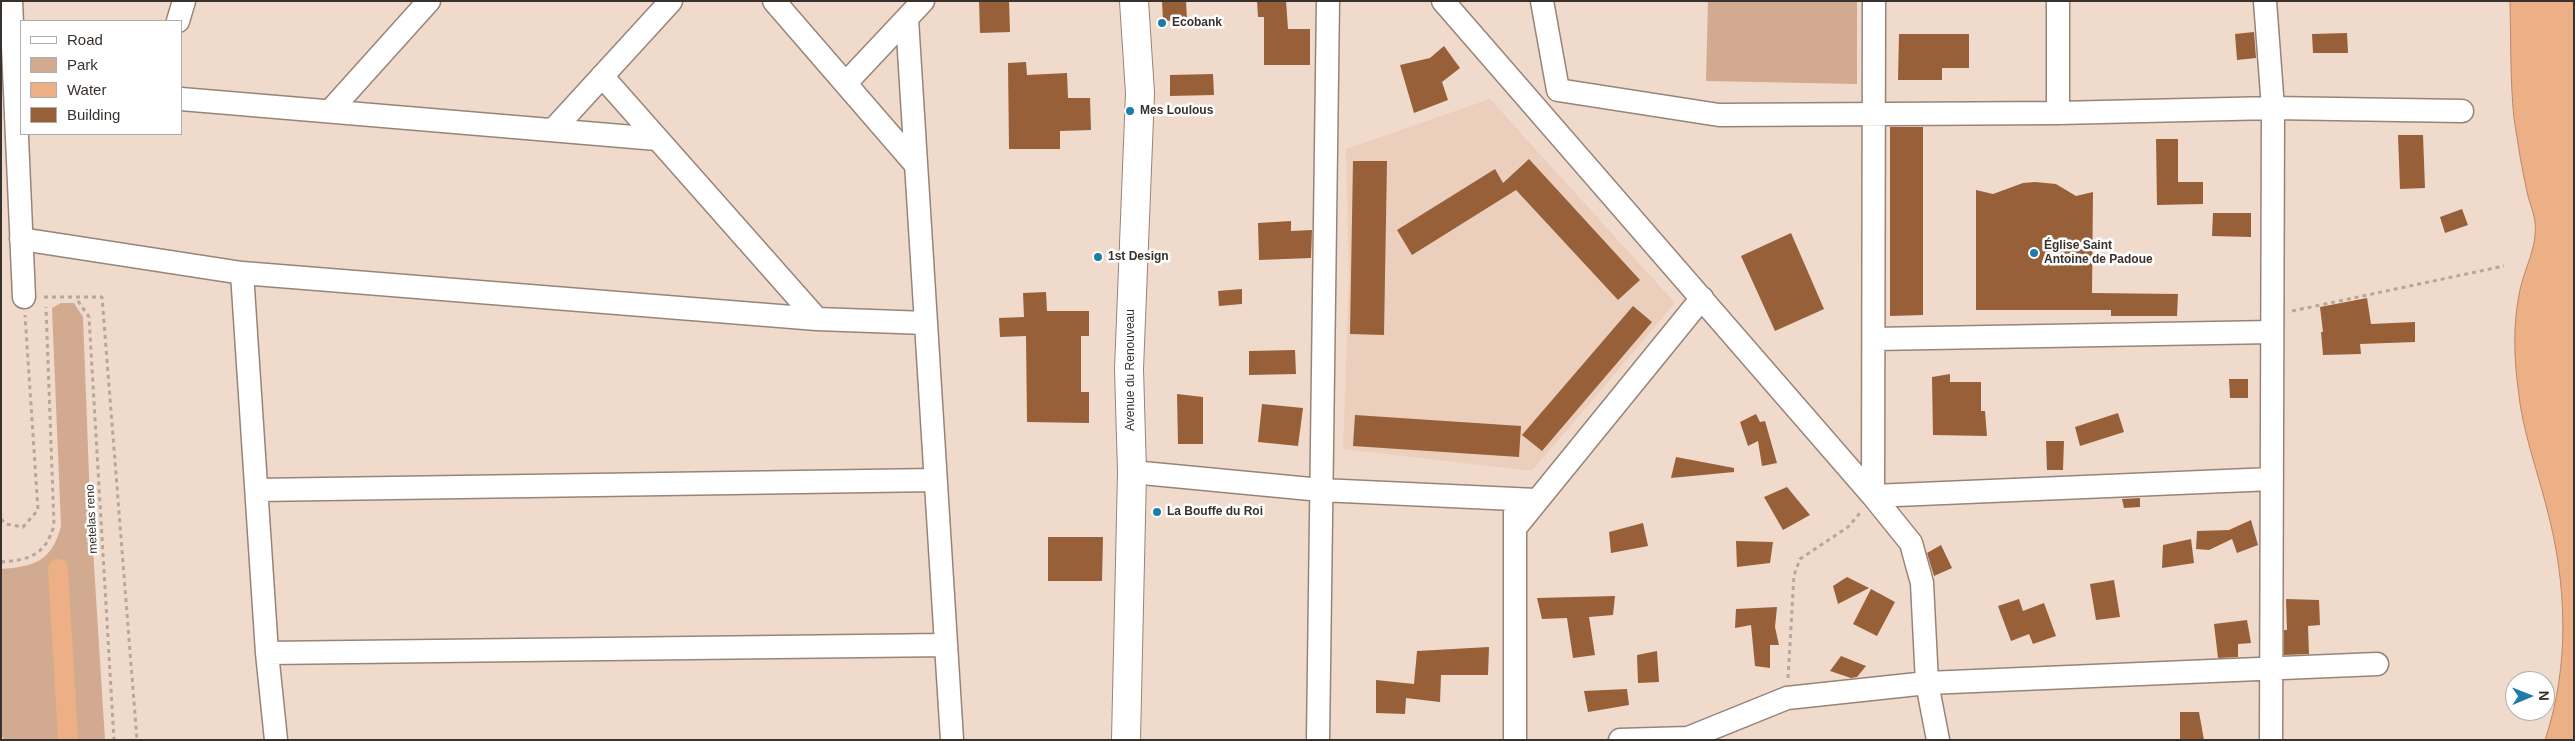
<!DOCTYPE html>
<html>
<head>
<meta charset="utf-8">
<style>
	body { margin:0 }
	#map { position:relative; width:2575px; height:741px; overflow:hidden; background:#f0dacc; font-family:Helvetica,sans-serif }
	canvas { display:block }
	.frame { position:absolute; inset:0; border:2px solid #39312b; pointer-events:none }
	.legend { position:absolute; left:20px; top:20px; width:162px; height:115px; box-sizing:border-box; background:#fff; border:1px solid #b0adaa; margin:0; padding:6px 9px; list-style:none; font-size:15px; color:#39312b }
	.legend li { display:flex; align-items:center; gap:10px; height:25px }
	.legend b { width:25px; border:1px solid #b0adaa }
	.north { position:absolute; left:2505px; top:671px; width:50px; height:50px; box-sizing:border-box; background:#fff; border:1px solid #b0adaa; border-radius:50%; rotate:89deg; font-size:14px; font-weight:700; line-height:20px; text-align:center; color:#39312b }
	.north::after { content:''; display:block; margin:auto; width:18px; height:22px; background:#1e7ca9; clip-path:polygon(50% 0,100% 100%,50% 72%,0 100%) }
</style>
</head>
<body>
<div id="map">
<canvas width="2575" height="741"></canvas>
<div class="frame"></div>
<ul class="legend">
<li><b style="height:6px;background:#fff"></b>Road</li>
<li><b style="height:14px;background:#d2aa8f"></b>Park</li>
<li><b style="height:14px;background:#ecaf86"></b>Water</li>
<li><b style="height:14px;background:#976039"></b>Building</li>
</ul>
<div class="north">N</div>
</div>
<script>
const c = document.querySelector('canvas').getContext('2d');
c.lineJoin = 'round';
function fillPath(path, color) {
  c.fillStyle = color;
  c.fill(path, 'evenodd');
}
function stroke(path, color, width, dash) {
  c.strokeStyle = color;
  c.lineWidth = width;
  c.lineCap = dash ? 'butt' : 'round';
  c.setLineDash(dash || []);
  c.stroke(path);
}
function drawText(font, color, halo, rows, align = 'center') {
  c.font = font + ' Helvetica,sans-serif';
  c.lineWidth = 5;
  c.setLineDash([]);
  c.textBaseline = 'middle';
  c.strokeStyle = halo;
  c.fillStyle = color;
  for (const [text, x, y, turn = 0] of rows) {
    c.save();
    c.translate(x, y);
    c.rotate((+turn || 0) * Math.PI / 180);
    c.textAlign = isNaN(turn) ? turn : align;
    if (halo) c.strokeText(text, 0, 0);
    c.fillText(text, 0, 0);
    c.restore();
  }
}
fillPath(new Path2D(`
	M1490,99L1675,303L1532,471L1343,449L1349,278L1346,149Z`), '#ebcfbc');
fillPath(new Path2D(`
	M1708,1H1857V84L1706,81Z
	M61,303H74L83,317L90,502L105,740H4L1,734V569C34,567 52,561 61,526L52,308Z`), '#d2aa8f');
const water = new Path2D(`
	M2510,1H2574V740H2545C2570,666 2567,584 2547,509C2537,469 2522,430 2518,388C2514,357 2513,326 2519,295C2523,270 2538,248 2535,222C2534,213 2530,204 2528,196C2522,171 2518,144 2514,118C2510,80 2511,40 2510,1Z`);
fillPath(water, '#ecaf86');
stroke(water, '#b6896b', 1);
stroke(new Path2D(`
	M58,569L68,740`), '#ecaf86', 20);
fillPath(new Path2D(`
	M979,1H1009L1010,32L980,33Z
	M1162,1H1186L1187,20L1163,21Z
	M1257,1H1286L1288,29H1310V65H1264V17H1258Z
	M2254,32L2256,58L2237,60L2235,34Z
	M2347,33L2348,53H2313L2312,34Z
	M1899,34H1969V68H1942V80H1898Z
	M1444,46L1460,68L1442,82L1448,100L1414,113L1400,65L1430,58Z
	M1026,62L1027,75L1067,73L1068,98H1090L1091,130L1060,131V149H1009L1008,63Z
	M1213,74L1214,95L1170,96V75Z
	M1890,127H1923V315L1890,316Z
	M2398,135H2423L2425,188L2400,189Z
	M2156,139H2178V182H2203V204L2157,205Z
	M1529,159L1640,280L1618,300L1516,190L1412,255L1397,230L1495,169L1503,183Z
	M1353,161H1387L1384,335L1350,334Z
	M2035,182L2056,184L2076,196L2093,192L2092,293L2178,294L2177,316H2111V310H1976V190L1993,194L2023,183Z
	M2462,209L2468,225L2445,233L2440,217Z
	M2213,213H2251V237L2212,236Z
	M1291,221V231L1312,230L1311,258L1259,260L1258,223Z
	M1791,233L1824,309L1775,331L1741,256Z
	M1242,289V304L1219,306L1218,291Z
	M1046,292L1047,311H1089V336H1081V392H1089V423L1027,422L1026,336L1000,337L999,318L1024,317L1023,293Z
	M2367,298L2371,324L2415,322V342L2360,344L2361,354L2323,355L2321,332H2323L2320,307Z
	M1633,306L1652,322L1542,451L1522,435Z
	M1295,350L1296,374L1249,375V351Z
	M1950,374V382H1981V411H1985L1987,436L1933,435L1932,377Z
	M2229,379H2248V398H2230Z
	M1177,394L1203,397V444H1178Z
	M1262,404L1303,408L1298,446L1258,442Z
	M2118,413L2124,432L2080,446L2075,427Z
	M1756,414L1760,422L1765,421L1777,463L1762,466L1758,441L1748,446L1740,422Z
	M1355,415L1521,426L1519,457L1353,446Z
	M2046,441H2064L2063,470H2047Z
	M1676,457L1734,468V472L1671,478Z
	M1787,487L1810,515L1783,530L1764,497Z
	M2140,498V507L2124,508L2122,499Z
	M2251,520L2258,545L2237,553L2232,539L2209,550L2196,549L2197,531L2229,530Z
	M1643,523L1648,546L1611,553L1609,532Z
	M1048,537H1103L1102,581H1048Z
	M2191,539L2194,563L2162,568L2163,545Z
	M1736,541L1773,542L1770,563L1737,567Z
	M1941,545L1952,568L1934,576L1927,553Z
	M1847,577L1869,588L1838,604L1833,586Z
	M2114,580L2120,617L2096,620L2090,584Z
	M1871,589L1895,602L1877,636L1853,624Z
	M1615,596L1613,615L1589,617L1595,655L1573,658L1567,618L1542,619L1537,598Z
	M2019,599L2023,611L2044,603L2056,636L2033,644L2029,634L2011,641L1998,606Z
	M2286,599L2319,600L2320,625L2308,626L2309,654L2284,655V630H2287Z
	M1777,607L1775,627L1779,645H1770V668L1755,666L1751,625L1735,628L1736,609Z
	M2247,620L2251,643L2238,644V657L2218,658L2214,624Z
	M1489,647L1488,675H1441L1440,702L1406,698L1405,714L1376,713V680L1414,684L1417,651Z
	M1657,651L1659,682L1638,683L1637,655Z
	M1841,656L1866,666L1857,677L1851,678L1830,671Z
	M1627,689L1629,705L1588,712L1584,691Z
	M2180,712H2199L2204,740H2180Z`), '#976039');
const street = new Path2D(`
	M11,1L24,297
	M774,1L916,165
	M1443,1L1873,496L1911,543L1922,583L1927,683L1938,740
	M1542,1L1558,90L1719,115L2058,113L2273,108L2462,111
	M2058,1V113
	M2265,1L2273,108L2271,740
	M907,19L952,740
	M178,21L184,1
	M602,76L817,319
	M846,83L923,1
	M181,99L657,139
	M330,111L429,1
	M553,130L671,1
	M21,239L242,273L817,319L926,323
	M242,273L267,653L276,740
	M1874,339L2272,332
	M1132,472L1321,490L1536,500
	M257,490L935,480
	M1873,496L1874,1
	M1873,496L2272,479
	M1515,513V740
	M1515,528L1702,298
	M267,653L946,645
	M1318,740L1328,1
	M1620,740L1688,738L1787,698L1927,683L2377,664`);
const secondary = new Path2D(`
	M1126,740L1132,472L1129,369L1140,93L1134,1`);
stroke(street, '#988477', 25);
stroke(secondary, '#988477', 30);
stroke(new Path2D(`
	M44,297H102L137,740
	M78,301L89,317L114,740
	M2292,311L2504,266
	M1,519L6,524L23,527L38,510L25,315
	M1,562C29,560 46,555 54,525L46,307
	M1788,678L1794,575L1800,559L1848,527L1860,513`), '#b7a69a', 3, [4, 4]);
stroke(street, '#fff', 22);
stroke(secondary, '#fff', 28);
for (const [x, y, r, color] of [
	[1162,23,5,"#1e7ca9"],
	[1130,111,5,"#1e7ca9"],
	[2034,253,5,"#1e7ca9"],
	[1098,257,5,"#1e7ca9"],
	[1157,512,5,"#1e7ca9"]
]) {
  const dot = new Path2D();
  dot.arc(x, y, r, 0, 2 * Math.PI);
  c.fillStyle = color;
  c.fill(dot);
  stroke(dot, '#fff', 2);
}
drawText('bold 12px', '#39312b', '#fff', [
	["Ecobank",1172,23],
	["Mes Loulous",1140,111],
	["Église Saint",2044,246],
	["Antoine de Padoue",2044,260],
	["1st Design",1108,257],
	["La Bouffe du Roi",1167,512]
], 'left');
drawText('12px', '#39312b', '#fff', [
	["Avenue du Renouveau",1131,370,-90],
	["metelas reno",92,519,-93]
]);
</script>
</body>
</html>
